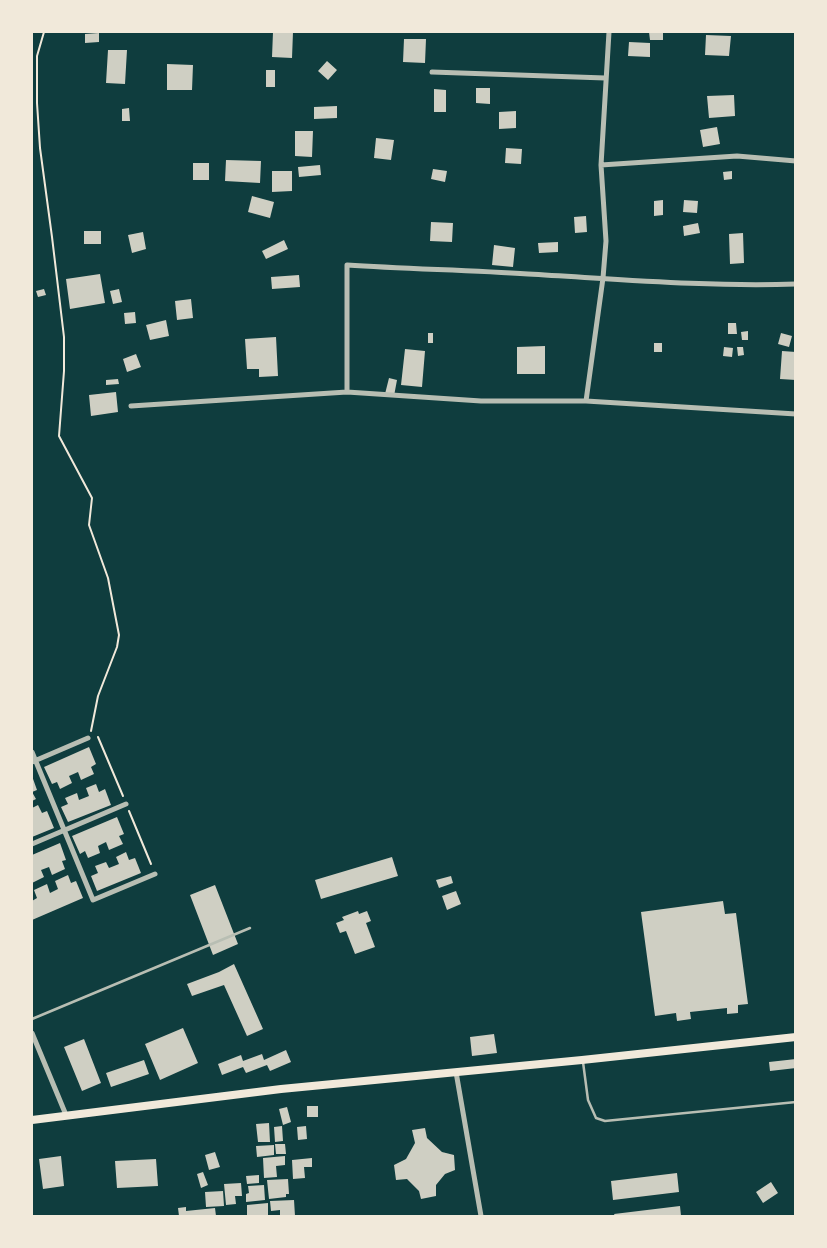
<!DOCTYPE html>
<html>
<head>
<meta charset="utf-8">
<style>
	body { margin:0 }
	#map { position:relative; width:827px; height:1248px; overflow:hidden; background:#0f3d3e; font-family:"Noto Sans",sans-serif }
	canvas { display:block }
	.frame { position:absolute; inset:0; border:33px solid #f1e9da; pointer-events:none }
</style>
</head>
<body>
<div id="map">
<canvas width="827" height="1248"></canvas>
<div class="frame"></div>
</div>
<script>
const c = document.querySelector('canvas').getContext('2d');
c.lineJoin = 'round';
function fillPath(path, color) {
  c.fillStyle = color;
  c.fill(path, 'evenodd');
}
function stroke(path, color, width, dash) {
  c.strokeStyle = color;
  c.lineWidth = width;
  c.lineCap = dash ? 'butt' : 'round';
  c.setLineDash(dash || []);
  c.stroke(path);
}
fillPath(new Path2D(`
	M273,32H293L292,58L272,57Z
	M649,32H663V40H650Z
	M99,33V42L85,43V34Z
	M706,35L731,36L729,56L705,55Z
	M404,39H426L425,63L403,62Z
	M629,42L650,43V57L628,56Z
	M108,50H127L125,84L106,83Z
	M327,61L337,70L328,80L318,71Z
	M167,64L193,65L192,90H167Z
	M266,70H275V87H266Z
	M476,88H490V104L476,103Z
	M434,89L446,90V112H434Z
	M734,95L735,116L709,118L707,96Z
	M337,106V118L314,119V107Z
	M129,108L130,121H122V109Z
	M516,111V128L499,129V112Z
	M717,127L720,144L703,147L700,130Z
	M295,131H313L312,157L295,156Z
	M376,138L394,140L391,160L374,158Z
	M506,148L522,149L521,164L505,163Z
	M226,160L261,161L260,183L225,181Z
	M193,163H209V180H193Z
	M320,165L321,175L299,177L298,167Z
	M433,169L447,171L445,182L431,179Z
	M272,171H292V191L272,192Z
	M732,171V179L724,180L723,172Z
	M252,196L274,202L270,218L248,212Z
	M663,200V215L654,216V201Z
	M684,200L698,201L697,213L683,212Z
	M586,216L587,232L575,233L574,217Z
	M431,222L453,223L452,242L430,241Z
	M698,223L700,233L684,236L683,226Z
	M84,231H101V244H84Z
	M143,232L146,249L132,253L128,235Z
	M743,233L744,263L730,264L729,234Z
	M284,240L288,249L266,259L262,251Z
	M558,242V252L539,253L538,243Z
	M494,245L515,248L513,267L492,265Z
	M100,274L105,303L70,309L66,279Z
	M299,275L300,287L272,289L271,277Z
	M44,289L46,295L38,297L36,291Z
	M119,289L122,302L113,304L110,291Z
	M191,299L193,318L177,320L175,301Z
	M135,312L136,323L125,324L124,313Z
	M166,320L169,336L150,340L146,325Z
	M728,323H736L737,334H728Z
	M748,331V340H742L741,332Z
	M428,333H433V343H428Z
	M781,333L792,336L789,347L778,344Z
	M276,337L278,376L259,377V369H247L245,339Z
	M654,343H662V352H654Z
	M545,346V374H517V347Z
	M724,347L733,348L732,357L723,356Z
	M737,347H743L744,355L738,356Z
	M405,349L425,351L422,387L401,385Z
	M782,351L796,352V380L780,379Z
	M136,354L141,367L127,372L123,359Z
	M389,378L397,380L394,396L385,394Z
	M118,379L119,384L106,385V380Z
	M116,392L118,412L91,416L89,395Z
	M89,747L96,764L91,767L94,774L81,780L78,772L69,776L72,783L60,789L57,782L52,784L44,767Z
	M32,776L37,790L32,792L36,799L32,801Z
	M96,784L99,792L105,789L111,805L68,822L61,807L68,804L65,798L77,793L79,800L89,796L86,788Z
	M38,805L42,813L47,811L54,828L32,837V808Z
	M117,817L124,834L119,836L123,844L109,850L106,842L98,846L100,853L88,858L85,851L80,854L72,836Z
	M60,843L66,860L62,861L65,869L52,875L49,867L41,870L44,877L32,883V855Z
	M126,852L129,860L135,858L141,873L97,891L91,876L98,873L95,866L106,862L109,868L119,864L116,857Z
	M392,857L398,876L321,899L315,880Z
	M68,875L71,883L76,881L83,898L32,920V901L37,898L34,890L47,884L50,893L58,889L55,881Z
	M451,876L453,883L439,888L436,880Z
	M215,885L238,944L213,955L190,895Z
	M456,891L461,904L447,910L442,896Z
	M723,901L725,914L736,913L748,1004L738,1005V1013L727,1014V1008L690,1012L691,1019L677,1021L676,1013L655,1016L641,912Z
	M358,911L359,914L367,911L371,921L366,923L375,947L355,954L346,931L340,933L336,923L344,920L342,917Z
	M234,964L263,1029L247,1036L224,985L192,996L187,984L219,972Z
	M183,1028L198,1063L160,1080L145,1044Z
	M494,1034L497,1053L472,1056L470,1037Z
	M84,1039L101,1083L82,1091L64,1047Z
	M286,1050L291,1062L270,1071L267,1065L246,1073L243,1067L222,1075L218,1064L241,1055L243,1061L262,1054L264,1060Z
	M796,1059V1068L770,1071L769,1062Z
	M144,1060L149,1074L111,1087L106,1073Z
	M307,1106H318V1117H307Z
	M287,1107L291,1122L283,1125L279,1109Z
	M269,1123L270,1142H258L256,1124Z
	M282,1126L283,1141L275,1142L274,1127Z
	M306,1126L307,1139L298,1140L297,1127Z
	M425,1128L427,1138L442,1152L454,1155L455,1170L445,1174L436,1185V1196L421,1199L419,1191L407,1179L396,1180L394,1165L406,1159L415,1143L412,1130Z
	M275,1144H285L286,1154H276Z
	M274,1145V1155L257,1157L256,1146Z
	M215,1152L220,1167L209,1170L205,1155Z
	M61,1156L64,1186L43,1189L39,1159Z
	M285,1156V1165L276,1166L277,1177L264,1178L263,1158Z
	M312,1158V1167H304L305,1178L293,1179L292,1160Z
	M156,1159L158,1186L117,1188L115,1161Z
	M203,1172L208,1185L201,1188L197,1174Z
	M677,1173L679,1192L613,1200L611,1181Z
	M259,1175V1183L247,1184L246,1176Z
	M288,1179L289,1194H286V1197L269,1199L267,1180Z
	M771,1182L778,1193L763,1203L756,1192Z
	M241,1183L242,1196H235L236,1204L226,1205L224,1184Z
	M264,1185L265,1200L246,1202V1194L249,1193L248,1186Z
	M223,1191L224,1206L206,1207L205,1192Z
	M294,1200L295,1216H280V1210L271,1211L270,1201Z
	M268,1203V1216H247V1205Z
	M680,1206L681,1216H615L614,1214Z
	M186,1207V1211L215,1208L216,1216H179L178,1208Z`), '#cfcfc3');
stroke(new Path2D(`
	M44,32L37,56V103L40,148L52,237L64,337V371L59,436L92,498L89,525L108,578L119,635L117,647L98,696L91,731
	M98,737L123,796
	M129,811L151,864`), '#f1e9da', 2);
stroke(new Path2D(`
	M32,1019L250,928
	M583,1062L588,1100L596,1118L605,1121L796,1102`), '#b8beb3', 2.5);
stroke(new Path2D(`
	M432,72L605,78
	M601,165L737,156L796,161
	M347,392V265C407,269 468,270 528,274C617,279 707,287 796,284
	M586,401L603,278L606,241L601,165L609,32
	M131,406L347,392L481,401H586L796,414
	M32,752L93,900L155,874
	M32,762L88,738
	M32,844L126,804
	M32,1033L66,1115
	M456,1072L481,1216`), '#b8beb3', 5);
stroke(new Path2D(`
	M32,1120L281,1089L582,1060L796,1037`), '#f1e9da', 8);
</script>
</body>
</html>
